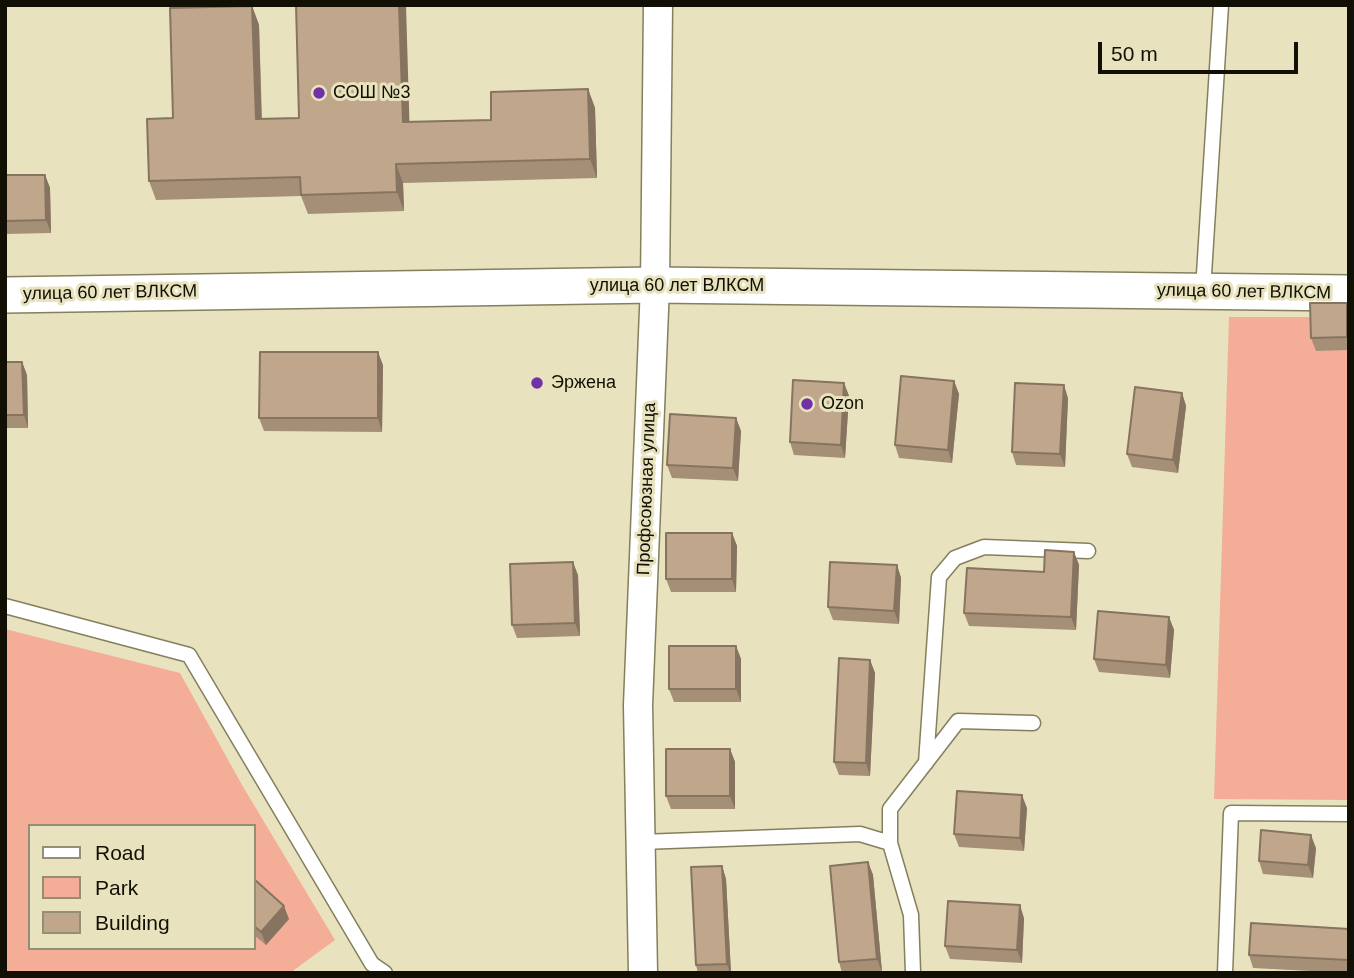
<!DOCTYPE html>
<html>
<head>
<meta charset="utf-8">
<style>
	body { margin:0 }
	#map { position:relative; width:1354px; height:978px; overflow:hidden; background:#e8e3be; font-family:Helvetica,sans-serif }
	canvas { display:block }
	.frame { position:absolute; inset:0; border:7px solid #121004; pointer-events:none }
	.legend { position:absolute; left:28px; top:824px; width:228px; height:126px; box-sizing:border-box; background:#e8e3be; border:2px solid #928f74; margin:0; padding:9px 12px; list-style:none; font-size:21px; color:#121004 }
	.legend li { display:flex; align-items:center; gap:14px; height:35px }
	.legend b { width:35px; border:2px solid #928f74 }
	.scale { position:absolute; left:1098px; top:42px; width:200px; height:32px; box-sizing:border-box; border:4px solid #121004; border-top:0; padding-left:9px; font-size:21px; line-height:24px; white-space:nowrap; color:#121004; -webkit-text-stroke:5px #e8e3be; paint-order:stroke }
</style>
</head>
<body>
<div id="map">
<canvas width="1354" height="978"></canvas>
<div class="frame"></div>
<ul class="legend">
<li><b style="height:9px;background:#fff"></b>Road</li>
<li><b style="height:19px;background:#f4ad96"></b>Park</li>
<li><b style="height:19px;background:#c0a68a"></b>Building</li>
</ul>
<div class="scale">50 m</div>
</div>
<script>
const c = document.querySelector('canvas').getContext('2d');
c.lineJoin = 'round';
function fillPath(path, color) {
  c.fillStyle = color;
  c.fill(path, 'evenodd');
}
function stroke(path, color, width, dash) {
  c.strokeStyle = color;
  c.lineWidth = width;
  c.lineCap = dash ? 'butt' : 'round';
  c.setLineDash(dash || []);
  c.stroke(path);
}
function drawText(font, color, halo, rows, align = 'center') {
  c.font = font + ' Helvetica,sans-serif';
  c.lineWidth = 6;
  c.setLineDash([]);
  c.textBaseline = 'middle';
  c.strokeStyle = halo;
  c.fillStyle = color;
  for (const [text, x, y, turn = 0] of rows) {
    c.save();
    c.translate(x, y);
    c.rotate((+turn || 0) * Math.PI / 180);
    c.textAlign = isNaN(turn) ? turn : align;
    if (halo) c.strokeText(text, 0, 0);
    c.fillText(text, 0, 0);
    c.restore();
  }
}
fillPath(new Path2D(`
	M1229,317H1349V800L1214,799Z
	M5,629L180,673L242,785L335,940L290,973H5ZM30,826H254V948H30Z`), '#f4ad96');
const service = new Path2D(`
	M1203,290L1221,5
	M5,606L189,655L372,964L385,973
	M926,763L939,577L955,558L984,547L1088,551
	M641,842L860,834L890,843L911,915L913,973
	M890,843V809L958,721L1033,723
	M1225,973L1231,813L1349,814`);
const minor = new Path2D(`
	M643,973L638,705L655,285L658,5`);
const tertiary = new Path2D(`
	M5,295L655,285L1349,293`);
stroke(service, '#847f5d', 17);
stroke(minor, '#847f5d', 31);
stroke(tertiary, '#847f5d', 38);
stroke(service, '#fff', 14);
stroke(minor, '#fff', 28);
stroke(tertiary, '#fff', 35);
fillPath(new Path2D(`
	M252,6L259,25L262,119L409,122L491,120L588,89L595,108L597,178L403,183L404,211L308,214L301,196L156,200L149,181L173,118Z
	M5,175H45L50,188L51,233L5,234Z
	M1349,308V350L1316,351L1311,338Z
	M5,362H22L27,375L28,428H5Z
	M383,365L382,432L264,431L259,418Z
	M954,381L959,394L952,463L899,458L895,445Z
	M844,383L849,396L845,458L794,455L790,442Z
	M1182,393L1186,406L1178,473L1132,467L1127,454Z
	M1068,398L1065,467L1016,465L1012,452Z
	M736,418L741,431L738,481L672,478L667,465Z
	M732,533L737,546L736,592H671L666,579Z
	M1074,552L1079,565L1076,630L969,626L964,613L1044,572Z
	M897,565L901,578L899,624L833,620L828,607Z
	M578,575L580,636L517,638L512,625Z
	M1169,617L1174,630L1170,678L1099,672L1094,659Z
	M736,646L741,659V702H674L669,689Z
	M870,660L875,673L870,776L839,775L834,762Z
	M730,749L735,762V809H671L666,796Z
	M1027,808L1024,851L959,847L954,834Z
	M1316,848L1313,878L1263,874L1259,861Z
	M868,862L873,875L882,972L842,973L839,962Z
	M722,866L726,879L731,973H698L696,965Z
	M254,879L289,919L266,945L254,935Z
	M1024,918L1022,963L950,959L945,946Z
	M1349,929V973L1253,968L1249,955Z`), '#a58f77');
fillPath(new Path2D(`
	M399,5H406L410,141L403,122Z
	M252,6L259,25L262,138L256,119Z
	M588,89L595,108L597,178L590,159Z
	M396,164L403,183L404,211L397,192Z
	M45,175L50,188L51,233L46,220Z
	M1347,303L1349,308V342L1347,337Z
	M378,352L383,365L382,432L378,418Z
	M22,362L27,375L28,428L24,415Z
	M954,381L959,394L952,463L948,450Z
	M844,383L849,396L845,458L841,445Z
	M1064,385L1068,398L1065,467L1060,454Z
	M1182,393L1186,406L1178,473L1173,460Z
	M736,418L741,431L738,481L733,468Z
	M732,533L737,546L736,592L732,579Z
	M1074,552L1079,565L1076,630L1071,617Z
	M573,562L578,575L580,636L575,623Z
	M897,565L901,578L899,624L894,611Z
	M1169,617L1174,630L1170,678L1166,665Z
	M736,646L741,659V702L736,689Z
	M870,660L875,673L870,776L866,763Z
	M730,749L735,762V809L730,796Z
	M1022,795L1027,808L1024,851L1020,838Z
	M1311,835L1316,848L1313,878L1308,865Z
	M868,862L873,875L882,972L877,959Z
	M722,866L726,879L731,973H730L727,964Z
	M1020,905L1024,918L1022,963L1017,950Z
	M284,906L289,919L266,945L261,932Z`), '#867461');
const building = new Path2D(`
	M296,5H399L403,122L491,120V92L588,89L590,159L396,164L397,192L301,195L300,177L149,181L147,119L173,118L170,8L252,6L256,119L299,118Z
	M5,175H45L46,220L5,221Z
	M1310,303H1347V337L1311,338Z
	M260,352H378V418H259Z
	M5,362H22L24,415H5Z
	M901,376L954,381L948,450L895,445Z
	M793,380L844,383L841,445L790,442Z
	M1015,383L1064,385L1060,454L1012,452Z
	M1135,387L1182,393L1173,460L1127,454Z
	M670,414L736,418L733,468L667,465Z
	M666,533H732V579H666Z
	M1045,550L1074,552L1071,617L964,613L967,568L1044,572Z
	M573,562L575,623L512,625L510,564Z
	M830,562L897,565L894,611L828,607Z
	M1098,611L1169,617L1166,665L1094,659Z
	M669,646H736V689H669Z
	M839,658L870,660L866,763L834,762Z
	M666,749H730V796H666Z
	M957,791L1022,795L1020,838L954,834Z
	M1261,830L1311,835L1308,865L1259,861Z
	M868,862L877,959L839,962L830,866Z
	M722,866L727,964L696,965L691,867Z
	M254,879L284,906L261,932L254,926Z
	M948,901L1020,905L1017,950L945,946Z
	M1251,923L1349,929V960L1249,955Z`);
fillPath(building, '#c0a68a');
stroke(building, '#867461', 2);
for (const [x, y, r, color] of [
	[319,93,7,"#7132a7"],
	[537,383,7,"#7132a7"],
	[807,404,7,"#7132a7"]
]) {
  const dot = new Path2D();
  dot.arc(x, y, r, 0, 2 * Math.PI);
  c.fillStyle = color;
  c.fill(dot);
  stroke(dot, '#e8e3be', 2.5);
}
drawText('18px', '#121004', '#e8e3be', [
	["СОШ №3",333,93],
	["Эржена",551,383],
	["Ozon",821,404]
], 'left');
drawText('18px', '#121004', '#e8e3be', [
	["улица 60 лет ВЛКСМ",677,286],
	["улица 60 лет ВЛКСМ",1244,292,1],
	["улица 60 лет ВЛКСМ",110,293,-1],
	["Профсоюзная улица",647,489,-88]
]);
</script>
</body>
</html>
